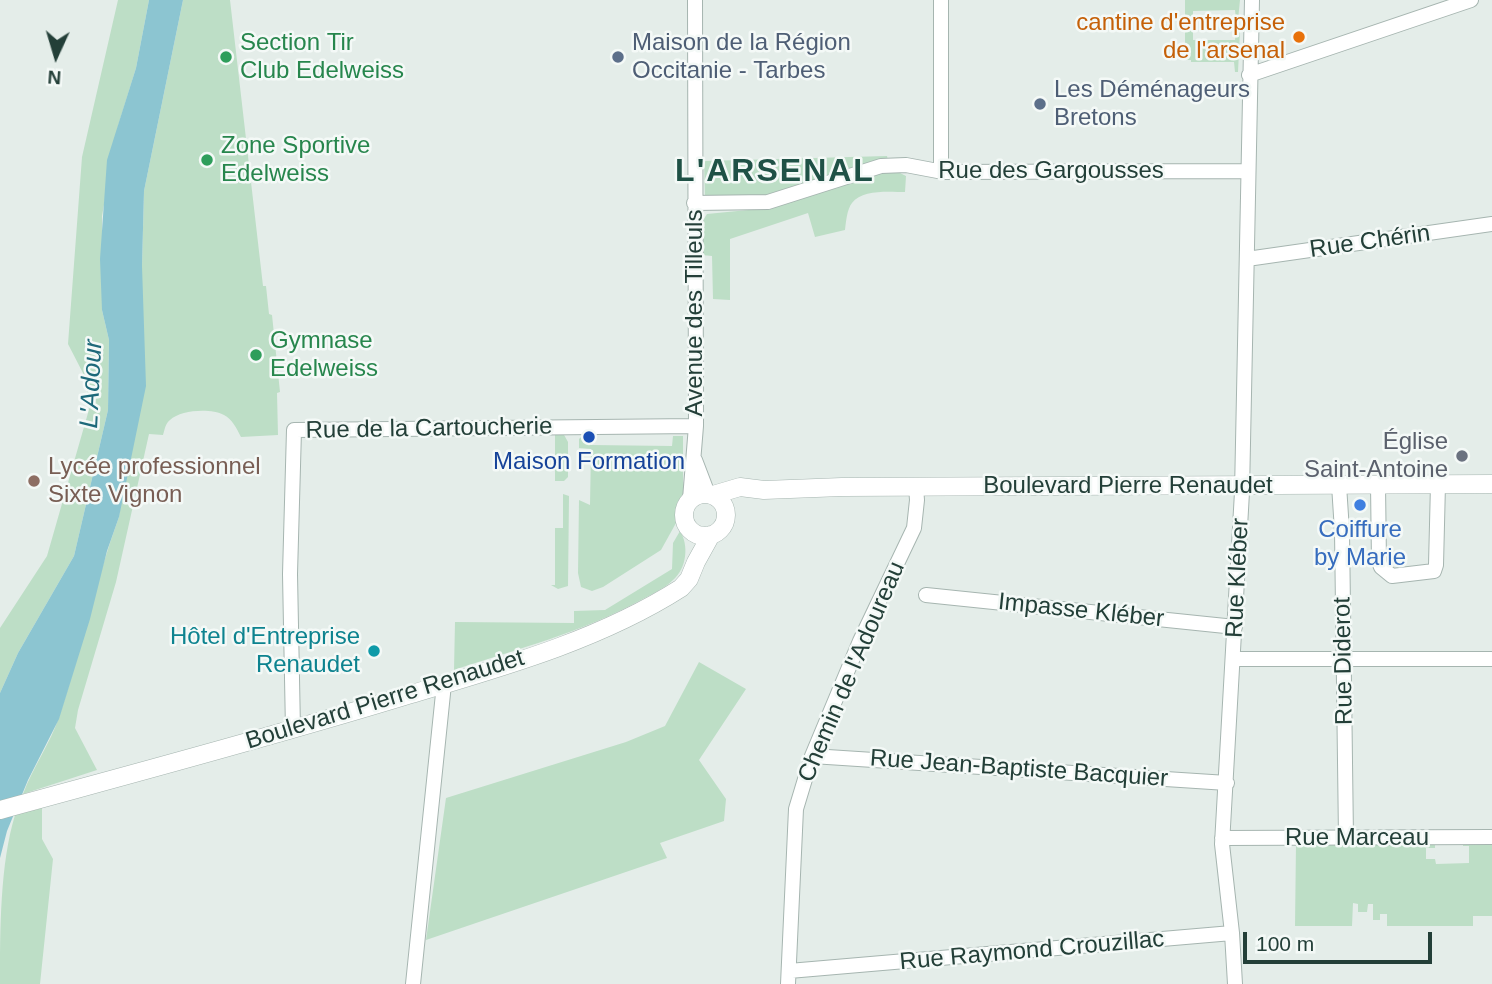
<!DOCTYPE html>
<html>
<head>
<meta charset="utf-8">
<style>
	body { margin:0 }
	#map { position:relative; width:1492px; height:984px; overflow:hidden; background:#e4ede9; font-family:Arial,sans-serif }
	canvas { display:block }
	.north { position:absolute; left:21px; top:21px; width:70px; height:70px; -webkit-text-stroke:5px #f4f9f7; paint-order:stroke; rotate:184deg; font-size:19px; font-weight:700; line-height:28px; text-align:center; color:#233f38 }
	.north::after { content:''; display:block; margin:auto; width:24px; height:32px; background:#233f38; clip-path:polygon(50% 0,100% 100%,50% 72%,0 100%) }
	.scale { position:absolute; left:1243px; top:932px; width:189px; height:32px; box-sizing:border-box; border:4px solid #233f38; border-top:0; padding-left:9px; font-size:21px; line-height:24px; white-space:nowrap; color:#233f38; -webkit-text-stroke:5px #f4f9f7; paint-order:stroke }
</style>
</head>
<body>
<div id="map">
<canvas width="1492" height="984"></canvas>
<div class="north">N</div>
<div class="scale">100 m</div>
</div>
<script>
const c = document.querySelector('canvas').getContext('2d');
c.lineJoin = 'round';
function fillPath(path, color) {
  c.fillStyle = color;
  c.fill(path, 'evenodd');
}
function stroke(path, color, width, dash) {
  c.strokeStyle = color;
  c.lineWidth = width;
  c.lineCap = dash ? 'butt' : 'round';
  c.setLineDash(dash || []);
  c.stroke(path);
}
function drawText(font, color, halo, rows, align = 'center') {
  c.font = font + ' Arial,sans-serif';
  c.lineWidth = 5;
  c.setLineDash([]);
  c.textBaseline = 'middle';
  c.strokeStyle = halo;
  c.fillStyle = color;
  for (const [text, x, y, turn = 0] of rows) {
    c.save();
    c.translate(x, y);
    c.rotate((+turn || 0) * Math.PI / 180);
    c.textAlign = isNaN(turn) ? turn : align;
    if (halo) c.strokeText(text, 0, 0);
    c.fillText(text, 0, 0);
    c.restore();
  }
}
fillPath(new Path2D(`
	M118,0H149L136,68L118,126L102,216V310L109,340L108,410L74,556L18,653L0,693V628L47,556L90,406L84,375L68,344L82,157Z
	M183,0H230L263,286H266L269,314L272,315L280,392L277,393L278,435L241,437C237,429 232,419 224,415C210,408 181,410 170,420C165,424 165,429 163,435L149,434L116,582L78,710L75,728L97,770L23,794C33,767 50,744 59,717C81,651 95,582 119,517L142,266L144,191Z
	M1185,0H1240L1238,20H1236L1235,10L1193,11V40H1235L1236,30L1240,31L1238,72H1235L1234,62H1191V60H1185Z
	M887,156L888,160L763,197L705,199L704,161Z
	M875,173H900L906,176L905,192C889,192 862,189 852,203C847,209 846,222 845,230L815,237L808,213L730,239V300L713,299L712,256L702,255V222L707,214L758,209L790,202Z
	M555,433H563L568,442V477L564,481H555Z
	M582,436H591V445L672,446L673,436H683V481L685,491L677,503L676,523L661,550L603,587L592,591L581,587L578,573L579,500L590,505L591,449L579,448V439Z
	M563,494L569,496L568,586L558,589L551,585H555V528H563Z
	M680,531C689,545 687,568 673,580C665,588 652,594 641,600C583,632 517,649 454,670L455,622L574,623V611L605,610L672,569L673,543Z
	M699,662L746,689L699,760L726,799L724,821L660,843L667,858L426,940L446,798L626,742L665,726Z
	M42,808V839L53,859L40,984H0C0,930 0,864 15,815Z
	M1296,844H1435V848H1426V859H1435L1436,864L1469,863V846H1463V844H1492V916H1473V926H1387V914H1380V920H1373V904H1368L1367,912H1358V904L1353,903L1352,926H1295Z`), '#bddec6');
fillPath(new Path2D(`
	M149,0H183L144,191L142,266L146,386L119,517L107,551L90,619L59,719L28,780L7,831L0,858V693L18,653L74,556L108,410L109,340L102,310L100,259L107,160L136,68Z`), '#8cc5d1');
const minor = new Path2D(`
	M941,0V165L943,172
	M1249,75L1471,0
	M694,203L768,202L881,166L906,165L943,172L1247,171
	M1247,259L1492,224
	M695,460L708,494
	M1339,485L1342,531L1346,838
	M1378,485L1379,562L1381,567L1392,576L1434,571L1436,565L1438,484
	M690,499L696,426L695,0
	M926,595L1235,627
	M1233,659H1492
	M293,730L290,574L294,430L696,426
	M812,756L1227,783
	M1222,838L1492,837
	M789,971L1232,933
	M413,984L444,684
	M788,984L796,809L812,756L860,641L914,528L917,500L916,487
	M1235,984L1232,933L1222,844L1242,492L1252,0`);
const tertiary = new Path2D(`
	M684 515a21 21 0 1 1 42 0a21 21 0 1 1-42 0Z
	M713,495L740,487L764,490L842,487L1492,484
	M0,810C135,773 271,737 405,696C499,668 598,641 681,588L689,579L696,562L711,535`);
stroke(minor, '#a6b5b0', 16);
stroke(tertiary, '#a6b5b0', 19);
stroke(minor, '#fff', 14);
stroke(tertiary, '#fff', 18);
for (const [x, y, r, color] of [
	[1299,37,7,"#e8710a"],
	[226,57,7,"#2e9e5b"],
	[618,57,7,"#5c6f8a"],
	[1040,104,7,"#5c6f8a"],
	[207,160,7,"#2e9e5b"],
	[256,355,7,"#2e9e5b"],
	[589,437,7,"#1a4fb4"],
	[1462,456,7,"#6b7280"],
	[34,481,7,"#8d6e63"],
	[1360,505,7,"#3f7fe0"],
	[374,651,7,"#0f9aa8"]
]) {
  const dot = new Path2D();
  dot.arc(x, y, r, 0, 2 * Math.PI);
  c.fillStyle = color;
  c.fill(dot);
  stroke(dot, '#f4f9f7', 2.5);
}
drawText('24px', '#c56008', '#f4f9f7', [
	["cantine d'entreprise",1285,23],
	["de l'arsenal",1285,51]
], 'right');
drawText('24px', '#27864d', '#f4f9f7', [
	["Section Tir",240,43],
	["Club Edelweiss",240,71],
	["Zone Sportive",221,146],
	["Edelweiss",221,174],
	["Gymnase",270,341],
	["Edelweiss",270,369]
], 'left');
drawText('24px', '#4e5e75', '#f4f9f7', [
	["Maison de la Région",632,43],
	["Occitanie - Tarbes",632,71],
	["Les Déménageurs",1054,90],
	["Bretons",1054,118]
], 'left');
drawText('24px', '#233f38', '#f4f9f7', [
	["Rue des Gargousses",1051,171],
	["Rue Chérin",1370,242,-8],
	["Avenue des Tilleuls",695,313,-90],
	["Rue de la Cartoucherie",429,429,-1],
	["Boulevard Pierre Renaudet",1128,486],
	["Rue Kléber",1238,578,-87],
	["Impasse Kléber",1081,611,6],
	["Rue Diderot",1344,661,-91],
	["Chemin de l'Adoureau",852,672,-67],
	["Boulevard Pierre Renaudet",385,700,-17],
	["Rue Jean-Baptiste Bacquier",1019,769,4],
	["Rue Marceau",1357,838],
	["Rue Raymond Crouzillac",1032,951,-5]
]);
drawText('24px', '#5b616d', '#f4f9f7', [
	["Église",1448,442],
	["Saint-Antoine",1448,470]
], 'right');
drawText('24px', '#164399', '#f4f9f7', [
	["Maison Formation",589,462]
]);
drawText('24px', '#785e54', '#f4f9f7', [
	["Lycée professionnel",48,467],
	["Sixte Vignon",48,495]
], 'left');
drawText('24px', '#366cbe', '#f4f9f7', [
	["Coiffure",1360,530],
	["by Marie",1360,558]
]);
drawText('24px', '#0d838f', '#f4f9f7', [
	["Hôtel d'Entreprise",360,637],
	["Renaudet",360,665]
], 'right');
drawText('italic 26px', '#1d697a', '#f4f9f7', [
	["L'Adour",92,384,-87]
]);
c.letterSpacing = '2px';
drawText('bold 32px', '#1f5146', '#f4f9f7', [
	["L'ARSENAL",775,172]
]);
c.letterSpacing = '0px';
</script>
</body>
</html>
